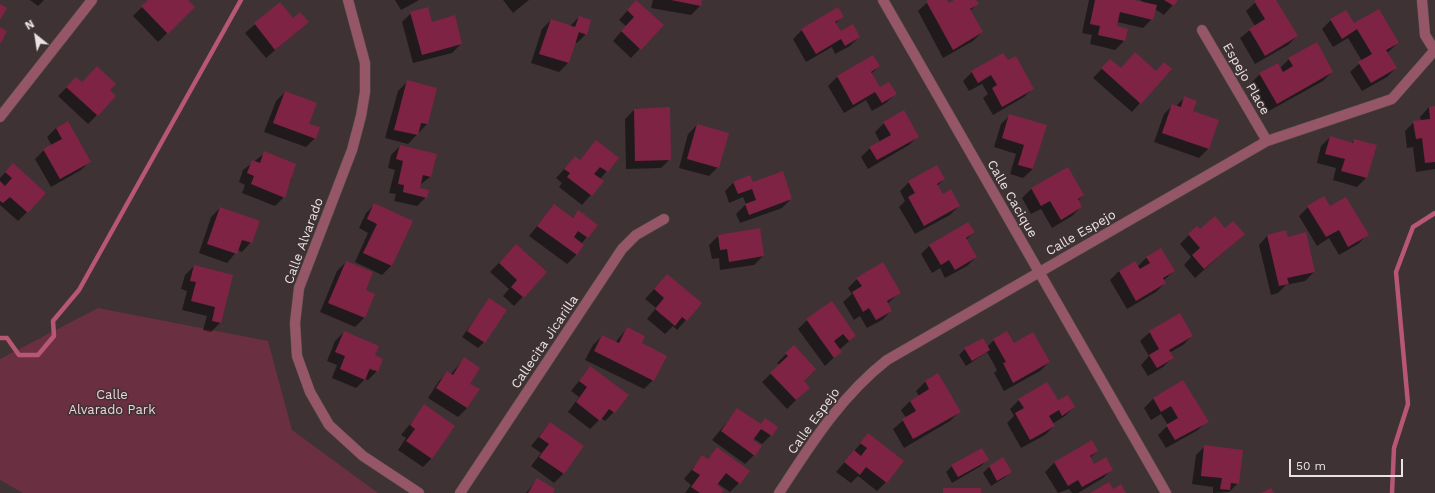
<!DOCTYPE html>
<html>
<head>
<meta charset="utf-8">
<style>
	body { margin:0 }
	#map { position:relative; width:1435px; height:493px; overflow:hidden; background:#3e3235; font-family:"Work Sans",sans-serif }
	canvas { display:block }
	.north { position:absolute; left:16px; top:16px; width:40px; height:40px; -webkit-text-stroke:3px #3e3235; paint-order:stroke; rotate:330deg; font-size:11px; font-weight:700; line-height:16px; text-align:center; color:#eae2e3 }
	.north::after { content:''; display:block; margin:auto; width:14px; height:18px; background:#eae2e3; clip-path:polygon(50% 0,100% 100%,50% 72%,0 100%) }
	.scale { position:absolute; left:1289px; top:459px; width:114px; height:18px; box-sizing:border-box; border:2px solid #eae2e3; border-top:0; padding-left:5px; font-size:12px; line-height:14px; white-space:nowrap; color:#eae2e3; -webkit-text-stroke:3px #3e3235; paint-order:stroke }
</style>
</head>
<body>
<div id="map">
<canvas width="1435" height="493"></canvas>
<div class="north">N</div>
<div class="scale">50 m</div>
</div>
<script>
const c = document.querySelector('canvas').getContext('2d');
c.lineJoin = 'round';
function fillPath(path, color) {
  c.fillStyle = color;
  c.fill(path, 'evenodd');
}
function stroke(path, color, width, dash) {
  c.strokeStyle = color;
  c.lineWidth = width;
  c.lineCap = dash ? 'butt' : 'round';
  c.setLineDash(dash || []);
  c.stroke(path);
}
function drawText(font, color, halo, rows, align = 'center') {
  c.font = font + ' "Work Sans",sans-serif';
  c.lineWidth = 3;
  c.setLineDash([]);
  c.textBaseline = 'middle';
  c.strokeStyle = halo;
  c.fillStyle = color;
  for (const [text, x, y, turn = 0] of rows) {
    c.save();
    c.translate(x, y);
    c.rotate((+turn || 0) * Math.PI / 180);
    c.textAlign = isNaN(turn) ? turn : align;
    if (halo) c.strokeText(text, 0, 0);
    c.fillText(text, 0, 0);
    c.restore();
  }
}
fillPath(new Path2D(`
	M98,308L268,341L292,430L378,493H23L0,480V359Z`), '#6a2f40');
fillPath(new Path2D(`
	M30,0H44L38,6Z
	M149,0H187L194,7L158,42L133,16Z
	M395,0H419L401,10Z
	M503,0H529L513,13Z
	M653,0H701L700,6L691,15L651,8Z
	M930,0H946L949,4L956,0H975L977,4L970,11L982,32L973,41L943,58L918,11Z
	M1089,0H1130L1145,3L1140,0H1177L1164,15L1155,9L1152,19L1143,28L1117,22L1116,27L1124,41L1115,50L1090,44L1092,35L1082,33Z
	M1258,0H1275L1297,36L1288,45L1255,64L1240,38L1255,26L1246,11Z
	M280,3L293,19L308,22L266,58L245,33Z
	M628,10L662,25L631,58L613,41L626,26L619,20Z
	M411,13L431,23L461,44L452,53L413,63L402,22Z
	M579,17L586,34L577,43L574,42L568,63L559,72L531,63L542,29L551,20L570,26Z
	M842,17L835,24L840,33L859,37L850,46L835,54L832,47L806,62L793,39L802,30Z
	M1331,20L1398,43L1387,53L1396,68L1387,77L1362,91L1350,72L1362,61L1348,38L1333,47L1322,29Z
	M873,56L879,66L871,74L880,88L895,94L886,103L872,111L866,100L844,113L828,86L837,77Z
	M1289,59L1332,72L1323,81L1267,112L1251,83L1260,74L1280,68Z
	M1110,60L1140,103L1132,112L1093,78Z
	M1007,62L1033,88L1024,97L993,115L983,98L988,94L982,84L969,91L963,81L972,72Z
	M407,82L436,88L427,124L408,144L385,138L398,91Z
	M82,83L109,90L97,115L88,124L58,96L67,87Z
	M285,92L315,138L306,147L264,132L276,101Z
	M1185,97L1192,112L1218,121L1208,149L1199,158L1154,142L1164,114L1173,105L1176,106Z
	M1429,107H1435V169L1416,172L1413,147L1407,148L1405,131L1414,122L1421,121L1420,117Z
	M634,110L670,159L661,168L626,169L625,119Z
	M1010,115L1046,126L1033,169L1023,178L1010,174L1016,154L994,147L1001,124Z
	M67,122L90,161L81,170L51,187L35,159L44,150L52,146L47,137L56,128Z
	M884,123L918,136L909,145L868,169L861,157L870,148L880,142L875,132Z
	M697,125L718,167L709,176L679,168L688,134Z
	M1330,137L1351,143L1355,140L1376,146L1366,178L1357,187L1333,180L1336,168L1317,163L1321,146Z
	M596,141L618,158L600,179L603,181L582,205L559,187L562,183L556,178L575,157L579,161Z
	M400,146L430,177L420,185L419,189L426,197L417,206L394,201L396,194L389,193L395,170L388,168L391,155Z
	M265,153L292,178L284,197L275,206L242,193L245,185L239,182L243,170Z
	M13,164L27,212L18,221L0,205V178Z
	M937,166L944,179L937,186L942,195L959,206L950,215L915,234L899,207L905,201L900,191L909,182Z
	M1068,168L1083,195L1078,201L1081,207L1072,216L1052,228L1041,209L1031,214L1022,198L1031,189Z
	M734,182L752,184L791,199L782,208L740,223L736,214L746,204L743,197L729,203L725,191Z
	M375,204L412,222L391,266L382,275L355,262L368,233L359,228L366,213Z
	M554,205L572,218L579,212L597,225L581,244L583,245L576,255L567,264L529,236Z
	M1308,207H1330L1367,235L1358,244L1339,255L1329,238L1317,246L1299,216Z
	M220,208L251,242L242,252L238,250L227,263L199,253L211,217Z
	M1197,227L1200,231L1234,243L1195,278L1184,265L1191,257L1180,244Z
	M974,232L966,240L976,257L967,266L945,278L940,268L932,273L921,254L930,245Z
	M1268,235L1287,238L1314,272L1305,281L1286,285L1278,293L1271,295L1259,245Z
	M718,236L763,256L754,265L720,270L719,258L712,259L709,245Z
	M516,245L546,272L514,306L503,296L509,289L490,272Z
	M1147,257L1174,271L1163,281L1165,283L1156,292L1127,309L1110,280L1119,271L1138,266Z
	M346,262L365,290L364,318L355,327L320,312L337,271Z
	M194,266L232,276L220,323L211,332L203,330L207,316L182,310L187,291L181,289L185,275Z
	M667,275L701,303L677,330L673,326L665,334L647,319L656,308L645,299Z
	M857,279L899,293L887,304L891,311L882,320L867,328L860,316L854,320L843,302L852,294L848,288Z
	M489,300L484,342L478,348L462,337Z
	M1179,315L1192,336L1183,345L1169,353L1172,358L1163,367L1148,376L1141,365L1149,356L1140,341L1150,332Z
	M807,320L855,336L839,350L840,352L825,366L798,329Z
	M627,328L641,343L653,380L644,389L585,360L593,345L602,336L615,343Z
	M344,332L374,356L377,371L368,380L365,379L356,388L332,378L337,365L327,361L335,341ZM366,365L374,369V371L365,367Z
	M994,340L1013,345L1049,362L1040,371L1004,391L994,373L997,370L987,352L966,366L959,355L965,349L987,347Z
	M794,346L802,381L800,396L787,409L762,382L780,365L777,363Z
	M464,359L469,384L467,408L458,417L428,398L439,381L448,372L451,374Z
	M590,367L614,412L605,421L601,418L590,429L568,412L579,397L571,391Z
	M938,375L959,412L950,421L904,448L893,429L906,418L901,410L910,401L919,396L916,391L925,382Z
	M1183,381L1207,421L1198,430L1166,448L1158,435L1168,425L1161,414L1151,420L1144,408L1153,399Z
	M1019,400L1058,402L1074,407L1065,416L1052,424L1054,426L1045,435L1021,448L1007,423L1014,416L1010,409Z
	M425,406L432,458L423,467L398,450L406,438L401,435Z
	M738,409L760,425L765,420L771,435L762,444L753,438L752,440L754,455L745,464L712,440Z
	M550,423L583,446L563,474L554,483L531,466L541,453L531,446Z
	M868,435L886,482L877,491L858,476L851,483L836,472Z
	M1091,442L1097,451L1090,458L1094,465L1112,469L1103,478L1078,493H1072L1069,489L1058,493L1045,472L1054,463Z
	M1205,446L1238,483L1229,492L1213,493V487L1192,484L1196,455Z
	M717,449L739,483L730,492L717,483L716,485L721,493H685L691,485L684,479L703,456L707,460L709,457L704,463Z
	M1003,459L1010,472L1004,478L991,486L983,473L989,467Z
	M987,460L981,466L952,483L946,472L952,466Z
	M538,479L552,493H526Z`), '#0007');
stroke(new Path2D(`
	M0,338H7L19,355H38L54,336L53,321L79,290L241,0
	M1392,493L1394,448L1408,404L1396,272L1413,227L1435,213`), '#b85774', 4.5);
fillPath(new Path2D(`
	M148,0H188L195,7L168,34L141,6Z
	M636,0L664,25L641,50L621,31L634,17L627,10Z
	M671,0H702L701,6Z
	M928,0H947L949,3L954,0H976L979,4L970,9L983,32L953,50L926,1Z
	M1095,0H1134L1157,5L1153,20L1120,12L1117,26L1128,29L1125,41L1098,35L1100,26L1090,24Z
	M1164,0H1178L1174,6Z
	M1256,0H1276L1298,36L1265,56L1249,29L1265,19L1254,1Z
	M280,2L293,18L300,12L309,22L275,50L254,23Z
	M0,4L7,8L0,20Z
	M428,7L432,22L455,15L462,44L422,55L410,12Z
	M838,7L844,17L835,22L841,31L853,24L860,37L845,46L841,39L816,54L801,29Z
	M1379,9L1399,43L1386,50L1397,68L1371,83L1358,62L1372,54L1357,29L1342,39L1330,19L1346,10L1354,23Z
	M579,16L591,20L587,35L579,32L569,63L539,54L551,19L575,27Z
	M0,27L7,31L1,43L0,42Z
	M1317,42L1333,72L1277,104L1259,73L1278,63L1283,72L1293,66L1288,58Z
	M1135,52L1156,71L1164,62L1172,69L1141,104L1101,68L1110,59L1121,68Z
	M1003,53L1008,60L1016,56L1034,89L1002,107L992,88L997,85L991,75L978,83L971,71Z
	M873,55L880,66L871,72L880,87L889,82L897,94L882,103L875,92L853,105L837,76Z
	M97,66L116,84L110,90L116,96L98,116L66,87L76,77L82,82Z
	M407,80L437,88L428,124L421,123L418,135L394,130Z
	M285,91L317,103L309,124L320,127L316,139L273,123Z
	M1184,96L1197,101L1193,111L1219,120L1209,149L1162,133L1172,104L1181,107Z
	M1435,106V162L1425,163L1422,138L1416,139L1413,121L1430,119L1429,107Z
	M670,107L671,160L635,161L634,109Z
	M904,110L919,137L877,160L869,147L891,135L883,122Z
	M1009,114L1047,125L1033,169L1018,165L1024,145L1002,138Z
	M68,121L91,162L60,179L43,149L62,139L56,128Z
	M697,124L729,133L719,168L687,159Z
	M1330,136L1353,143L1354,139L1377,145L1367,178L1341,171L1345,159L1325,154Z
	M596,140L619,158L608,172L600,167L594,174L604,181L592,196L567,177L570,173L564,169L575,156L580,160Z
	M400,145L437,154L431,177L423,175L420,188L429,190L427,198L403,192L404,185L398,184L403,161L396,159Z
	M264,151L296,164L285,198L251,184L254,176L247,173L252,160L260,163Z
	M13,163L46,193L28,213L10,197L3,203L0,201V181L5,186L12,178L5,172Z
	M937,165L945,179L937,184L943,194L951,189L960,206L924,226L908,197L915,193L908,181Z
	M1068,167L1084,195L1078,199L1082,207L1061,220L1050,201L1041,206L1031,188Z
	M783,171L792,199L749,215L745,204L756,200L752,189L738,194L733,182L750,175L753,182Z
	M1324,196L1330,206L1346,197L1369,235L1348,247L1339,230L1326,237L1307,206Z
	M374,203L413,221L392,266L363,253L377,224L367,219Z
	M554,204L573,218L578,210L598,225L588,238L578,231L574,237L584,245L577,255L537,226Z
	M220,207L260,221L252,243L242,240L237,254L207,244Z
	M1215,216L1225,228L1233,221L1245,234L1204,269L1192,255L1200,248L1188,234L1197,226L1200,229Z
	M968,222L975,232L966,238L977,257L955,270L949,260L941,265L929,245Z
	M760,228L764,256L729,262L727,249L720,250L718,235Z
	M1286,230L1288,237L1306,232L1315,272L1287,278L1289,284L1279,286L1267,235Z
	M516,244L547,272L524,298L511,287L517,280L499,263Z
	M1161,248L1175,271L1163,278L1166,283L1136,301L1119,271L1135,261L1140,269L1150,263L1146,257Z
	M346,261L373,272L366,290L375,294L365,318L328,303Z
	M883,262L901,293L887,301L892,311L876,320L869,308L863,312L852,292L862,286L856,278Z
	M194,265L233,275L221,323L212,321L215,307L191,301L196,282L190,281Z
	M667,274L702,303L687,321L682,317L675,326L655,309L664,298L654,289Z
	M489,298L507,310L485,343L467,331Z
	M832,301L856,336L849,341L843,334L834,341L842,352L834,358L806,319Z
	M1180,313L1193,336L1169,350L1174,358L1157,368L1149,355L1159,349L1149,331Z
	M627,327L645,336L642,343L667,356L654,381L594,351L602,335L619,343Z
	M344,331L379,346L375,355L383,359L378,372L370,368L365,380L340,369L345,356L335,352Z
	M1007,331L1014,343L1033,332L1050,362L1013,383L1003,363L1006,362L993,339Z
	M983,338L990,350L972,361L964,348Z
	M794,345L816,369L804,381L810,388L796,400L770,373L788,356L785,353Z
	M464,357L480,368L470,384L480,389L467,408L436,388L447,371L453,375Z
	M590,366L629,395L615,413L609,409L600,421L576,402L587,387L579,381Z
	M938,373L961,412L913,439L902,419L916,411L910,401L929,389L925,381Z
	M1183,380L1209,422L1175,440L1166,425L1178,418L1171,406L1161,412L1153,398Z
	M1047,382L1058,400L1068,395L1075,407L1062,416L1059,410L1049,416L1055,426L1030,440L1015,413L1024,408L1018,399Z
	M424,404L455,426L432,459L406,441L415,429L410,425Z
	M737,408L761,424L765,418L778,427L772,436L761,429L753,440L762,446L755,456L721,431Z
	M550,422L584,446L564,474L539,457L549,444L539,437Z
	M868,433L904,461L887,483L866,467L860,475L844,462L854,450L861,456L867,448L860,443Z
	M1092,440L1098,451L1090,456L1094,464L1106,457L1113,470L1082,487L1078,480L1068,486L1054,462Z
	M1204,445L1243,450L1239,484L1231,483L1230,490L1220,489L1222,478L1201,476Z
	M717,447L750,471L740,484L726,473L717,485L724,490L722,493H700L691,487L700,475L692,470L702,455L708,459Z
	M982,448L989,460L958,477L951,465Z
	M1003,457L1012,472L997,481L989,466Z
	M537,478L555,489L553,493H528Z
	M1109,482L1113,489L1121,484L1126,493H1090Z
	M943,488H981V493H943Z
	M1271,488L1274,493H1261Z`), '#7f2344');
const minor = new Path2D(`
	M348,0L365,63V92L361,116L352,150L299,288L295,323L297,356L310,392L329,425L363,456L419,493
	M883,0L1166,493
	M1422,0L1425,35L1435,51
	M1202,30L1267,141
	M0,117L92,0
	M460,493L622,249L636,235L664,219
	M779,493C811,444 841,396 887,360L1267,141L1392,99L1434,51`);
stroke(minor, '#5a4e51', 11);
stroke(minor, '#955667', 10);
drawText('13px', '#eae2e3', '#3e3235', [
	["Espejo Place",1246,79,60],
	["Calle Cacique",1012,199,60],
	["Calle Espejo",1081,233,-30],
	["Calle Alvarado",304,241,-70],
	["Callecita Jicarilla",545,342,-56],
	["Calle Espejo",814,421,-54]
]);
drawText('13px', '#eed2d8', '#3e3235', [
	["Calle",112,395],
	["Alvarado Park",112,410]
]);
</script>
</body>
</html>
